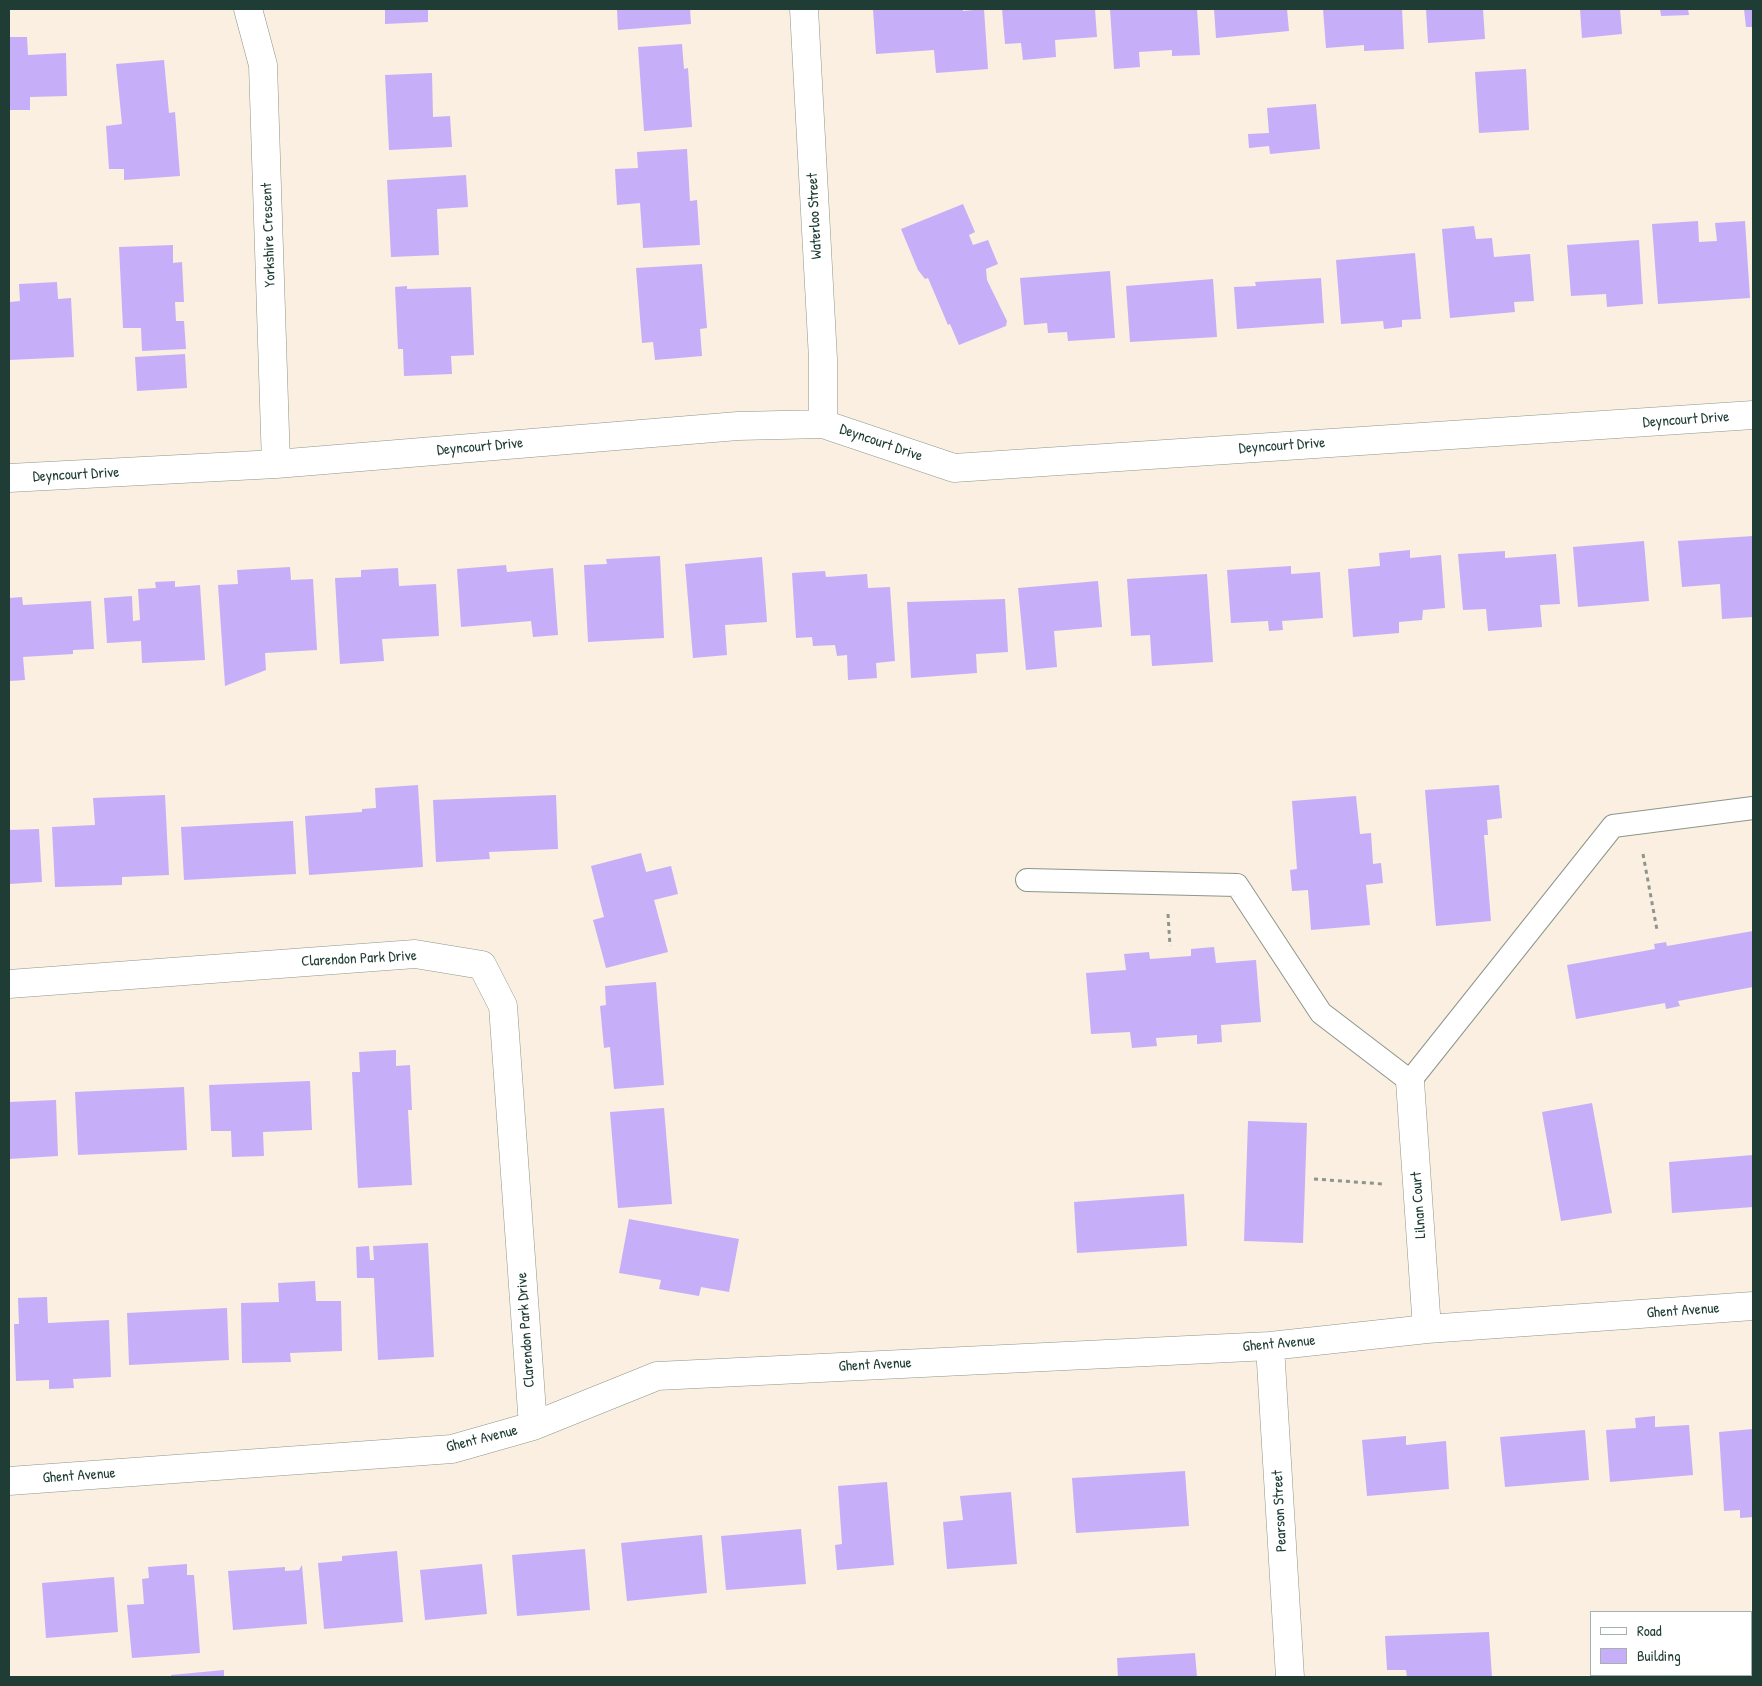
<!DOCTYPE html>
<html>
<head>
<meta charset="utf-8">
<style>
	body { margin:0 }
	#map { position:relative; width:1762px; height:1686px; overflow:hidden; background:#faefe0; font-family:"Patrick Hand",sans-serif }
	canvas { display:block }
	.frame { position:absolute; inset:0; border:10px solid #1f3d34; pointer-events:none }
	.legend { position:absolute; left:1590px; top:1611px; width:162px; height:65px; box-sizing:border-box; background:#fff; border:1px solid #a5b1ae; margin:0; padding:6px 9px; list-style:none; font-size:15px; color:#1f3d34 }
	.legend li { display:flex; align-items:center; gap:10px; height:25px }
	.legend b { width:25px; border:1px solid #a5b1ae }
</style>
</head>
<body>
<div id="map">
<canvas width="1762" height="1686"></canvas>
<div class="frame"></div>
<ul class="legend">
<li><b style="height:6px;background:#fff"></b>Road</li>
<li><b style="height:14px;background:#c7aef8"></b>Building</li>
</ul>
</div>
<script>
const c = document.querySelector('canvas').getContext('2d');
c.lineJoin = 'round';
function fillPath(path, color) {
  c.fillStyle = color;
  c.fill(path, 'evenodd');
}
function stroke(path, color, width, dash) {
  c.strokeStyle = color;
  c.lineWidth = width;
  c.lineCap = dash ? 'butt' : 'round';
  c.setLineDash(dash || []);
  c.stroke(path);
}
function drawText(font, color, halo, rows, align = 'center') {
  c.font = font + ' "Patrick Hand",sans-serif';
  c.lineWidth = 4;
  c.setLineDash([]);
  c.textBaseline = 'middle';
  c.strokeStyle = halo;
  c.fillStyle = color;
  for (const [text, x, y, turn = 0] of rows) {
    c.save();
    c.translate(x, y);
    c.rotate((+turn || 0) * Math.PI / 180);
    c.textAlign = isNaN(turn) ? turn : align;
    if (halo) c.strokeText(text, 0, 0);
    c.fillText(text, 0, 0);
    c.restore();
  }
}
fillPath(new Path2D(`
	M385,9H428V22L385,24Z
	M617,9H690L691,24L618,30Z
	M873,9H963V11L984,9L988,69L936,73L934,50L876,54Z
	M1002,9H1095L1097,37L1055,40L1056,57L1023,60L1021,43L1005,44Z
	M1110,9H1197L1200,55L1172,56V50L1139,52L1140,67L1114,69Z
	M1214,9H1287L1289,31L1216,38Z
	M1323,9H1402L1404,49L1364,51V45L1326,48Z
	M1426,9H1483L1485,39L1428,43Z
	M1580,9H1620L1622,34L1582,38Z
	M1660,9H1688L1689,15L1661,16Z
	M1744,9H1753V27H1746Z
	M9,37H27L28,55L66,53L67,96L30,97V110H9Z
	M682,44L684,69L688,68L692,127L644,131L638,47Z
	M164,60L169,113L175,112L180,176L124,180V169H109L106,126L122,124L116,64Z
	M1526,69L1529,130L1479,133L1475,72Z
	M432,73L433,117L450,116L452,147L389,150L385,75Z
	M1316,104L1320,149L1270,154L1269,146L1249,148L1248,134L1269,133L1267,108Z
	M687,149L690,201L697,200L700,245L643,248L640,203L617,205L615,169L638,168L637,152Z
	M466,175L468,207L437,209L439,255L391,257L387,180Z
	M963,204L975,232L969,235L973,245L988,240L998,264L986,269L987,280L1007,321L1006,326L959,345L950,324L948,325L928,278L925,279L918,270L901,229Z
	M1698,221L1699,242L1717,241L1715,223L1745,221L1750,298L1658,304L1652,224Z
	M1474,226L1476,239L1492,238L1494,257L1530,254L1534,301L1514,302L1515,312L1450,318L1442,229Z
	M1639,240L1643,304L1607,307L1606,294L1571,296L1567,245Z
	M173,245V263L182,262L184,302H175L176,321H184L186,349L142,351L141,328H123L119,247Z
	M1415,253L1421,319L1402,320V327L1384,329L1383,321L1341,324L1336,260Z
	M702,264L707,328L700,329L702,356L655,360L653,342L642,343L636,268Z
	M1110,271L1115,338L1068,341L1067,332L1048,333L1047,323L1024,325L1020,278Z
	M1321,278L1324,323L1237,329L1234,287L1256,286L1255,282Z
	M1213,279L1217,337L1130,342L1126,286Z
	M57,282L58,299L71,298L74,357L9,360V302L20,301L19,284Z
	M407,286V289L471,287L474,355L451,356L452,374L404,376L403,349H398L395,287Z
	M185,354L187,388L137,391L135,357Z
	M1753,536V617L1722,619L1720,584L1682,587L1678,541Z
	M1644,541L1649,601L1578,607L1573,547Z
	M1410,550V558L1441,555L1445,608L1423,610L1422,620L1399,622V633L1353,637L1348,569L1380,566L1379,553Z
	M1505,551V558L1556,554L1560,604L1540,605L1542,627L1488,631L1486,609L1463,610L1458,554Z
	M660,556L664,638L588,642L584,565L607,564L606,559Z
	M762,557L767,622L725,625L727,655L693,658L685,564Z
	M506,565L507,572L553,568L558,635L533,637L531,621L461,627L457,569Z
	M1291,566V574L1320,572L1323,618L1282,621L1283,630L1269,631L1268,621L1231,623L1227,570Z
	M290,567L291,580L313,579L317,650L265,653L266,670L225,686L218,585L238,584L237,570Z
	M398,568L399,586L436,584L439,636L382,639L384,661L340,664L335,578L361,577V570Z
	M825,571L826,577L867,574L868,588L890,587L895,661L876,663L877,678L848,680L847,655L837,656L835,645L813,646L812,637L796,638L792,573Z
	M1207,574L1213,662L1152,666L1150,635L1131,636L1127,579Z
	M175,581V587L200,585L205,660L142,663L141,641L107,643L104,598L132,596L133,621L140,620L138,589L156,588L155,582Z
	M1098,581L1102,627L1054,631L1057,667L1026,670L1018,588Z
	M22,597L23,605L91,601L94,649L73,650V654L23,657L25,680L9,681V598Z
	M1005,599L1008,652L976,654L977,673L911,678L907,602Z
	M418,785L423,867L309,875L305,816L362,812V809L376,808L375,788Z
	M1499,785L1502,818L1487,820L1488,835H1484L1491,921L1436,926L1425,790Z
	M165,795L169,875L122,877V885L55,887L52,827L95,825L93,798Z
	M556,795L558,849L489,852L490,859L436,862L433,800Z
	M1356,796L1360,834L1371,833L1373,864L1381,863L1383,883L1366,885L1370,925L1311,930L1308,890L1292,891L1290,870L1297,869L1292,801Z
	M293,821L296,874L184,880L181,827Z
	M39,829L42,882L9,884V830Z
	M641,853L646,872L671,866L678,894L654,900L668,952L606,968L593,920L604,917L591,866Z
	M1753,931V987L1678,1001L1680,1006L1666,1009L1665,1003L1576,1019L1567,965L1655,949L1654,944L1666,942L1667,946Z
	M1214,947L1216,963L1256,960L1261,1022L1221,1025L1222,1042L1197,1044V1035L1156,1038L1157,1046L1132,1048L1130,1032L1091,1034L1086,973L1126,970L1124,954L1149,952L1150,959L1191,956V949Z
	M656,982L664,1085L614,1089L610,1047L604,1048L600,1006L606,1005L605,986Z
	M396,1050V1066L410,1065L412,1110H408L412,1185L358,1188L352,1072H360L359,1052Z
	M310,1081L312,1130L263,1132L264,1156L232,1157L231,1131H211L209,1085Z
	M184,1087L187,1150L78,1155L75,1092Z
	M56,1100L58,1156L9,1159V1102Z
	M1592,1103L1612,1213L1561,1221L1542,1112Z
	M664,1108L672,1204L618,1208L610,1112Z
	M1248,1121L1307,1123L1303,1243L1244,1241Z
	M1753,1155V1207L1672,1213L1669,1162Z
	M1184,1194L1187,1246L1077,1253L1074,1202Z
	M629,1219L739,1239L729,1292L701,1287L699,1296L659,1289L661,1280L619,1273Z
	M428,1243L434,1357L378,1360L374,1278H357L356,1247L369,1246L370,1260H374L373,1246Z
	M315,1281L316,1301H341L342,1351L290,1353L291,1362L242,1363L241,1303L279,1302L278,1283Z
	M47,1297L48,1323L109,1320L111,1377L73,1379L74,1388L49,1389V1380L16,1381L14,1324H19L18,1298Z
	M227,1308L229,1360L129,1365L127,1313Z
	M1655,1416V1427L1689,1425L1693,1475L1610,1482L1606,1430L1636,1428L1635,1418Z
	M1753,1429V1517L1740,1518V1510L1724,1511L1719,1432Z
	M1585,1430L1589,1480L1505,1487L1500,1437Z
	M1406,1436V1445L1446,1441L1449,1489L1367,1496L1362,1440Z
	M1185,1471L1189,1526L1076,1533L1072,1478Z
	M887,1482L894,1565L837,1570L835,1545L842,1544L838,1486Z
	M1011,1492L1017,1564L947,1569L943,1522L963,1520L960,1496Z
	M801,1529L806,1584L726,1590L721,1536Z
	M702,1535L707,1593L627,1601L621,1543Z
	M585,1549L590,1610L517,1616L512,1555Z
	M397,1551L403,1622L324,1629L318,1563L342,1561V1556Z
	M187,1564V1575H194L200,1653L132,1658L127,1605L144,1604L142,1579L149,1578L148,1567Z
	M482,1564L487,1614L425,1620L420,1570Z
	M302,1565L307,1624L233,1630L228,1571L285,1567V1571L299,1570Z
	M114,1577L118,1632L46,1638L42,1583Z
	M1489,1632L1492,1677H1407L1406,1670H1387L1385,1636Z
	M1195,1653L1197,1677H1118L1117,1658Z
	M224,1670V1677H171V1675Z`), '#c7aef8');
const service = new Path2D(`
	M1027,880L1237,885L1321,1013L1410,1081L1613,826L1753,808`);
const minor = new Path2D(`
	M248,9L263,65L276,464
	M804,9L823,359V424
	M9,478L276,464L738,426L823,424L954,468L1753,415
	M9,984L415,954L482,965L503,1006L533,1426
	M1410,1081L1427,1329
	M1270,1346L1290,1677
	M9,1481L452,1449L533,1426L657,1376L1270,1346L1427,1329L1753,1306`);
stroke(service, '#8c968a', 24);
stroke(minor, '#8c968a', 29);
stroke(new Path2D(`
	M1643,854L1657,930
	M1168,914L1170,946
	M1314,1179L1383,1184`), '#8c968a', 3, [4, 4]);
stroke(service, '#fff', 22);
stroke(minor, '#fff', 28);
drawText('15px', '#1f3d34', '#fff', [
	["Waterloo Street",815,216,-93],
	["Yorkshire Crescent",269,235,-92],
	["Deyncourt Drive",1686,420,-4],
	["Deyncourt Drive",881,443,19],
	["Deyncourt Drive",1282,446,-4],
	["Deyncourt Drive",480,447,-5],
	["Deyncourt Drive",76,475,-3],
	["Clarendon Park Drive",359,959,-3],
	["Lilnan Court",1419,1205,-94],
	["Ghent Avenue",1683,1311,-4],
	["Clarendon Park Drive",526,1330,-94],
	["Ghent Avenue",1279,1344,-5],
	["Ghent Avenue",875,1365,-3],
	["Ghent Avenue",482,1439,-14],
	["Ghent Avenue",79,1476,-4],
	["Pearson Street",1280,1511,-93]
]);
</script>
</body>
</html>
